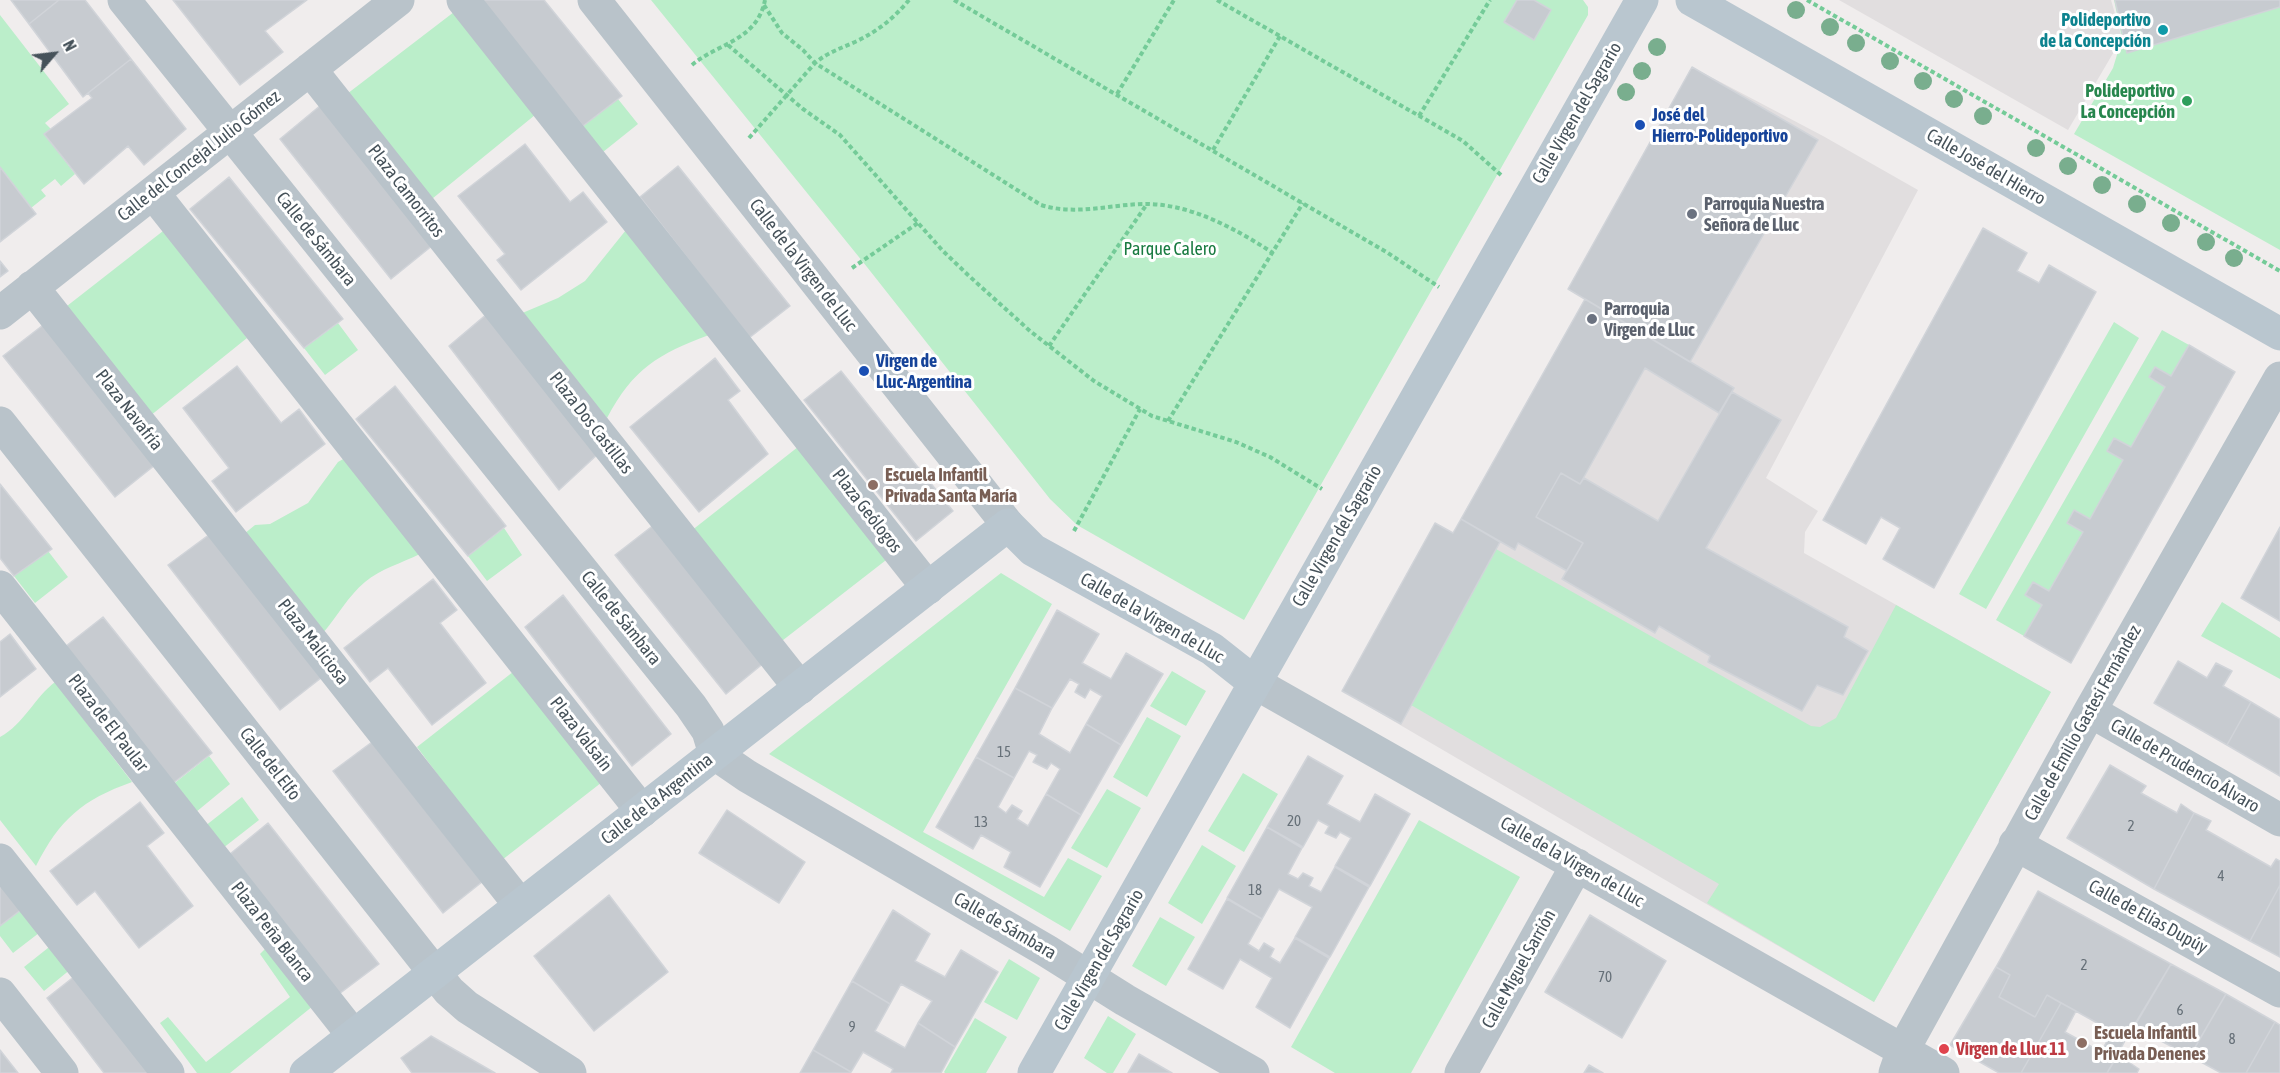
<!DOCTYPE html>
<html>
<head>
<meta charset="utf-8">
<style>
	body { margin:0 }
	#map { position:relative; width:2280px; height:1073px; overflow:hidden; background:#f0eded; font-family:"Asap Condensed",sans-serif }
	canvas { display:block }
	.north { position:absolute; left:24px; top:24px; width:60px; height:60px; -webkit-text-stroke:4px #fff; paint-order:stroke; rotate:62deg; font-size:16px; font-weight:700; line-height:24px; text-align:center; color:#46525a }
	.north::after { content:''; display:block; margin:auto; width:21px; height:27px; background:#46525a; clip-path:polygon(50% 0,100% 100%,50% 72%,0 100%) }
</style>
</head>
<body>
<div id="map">
<canvas width="2280" height="1073"></canvas>
<div class="north">N</div>
</div>
<script>
const c = document.querySelector('canvas').getContext('2d');
c.lineJoin = 'round';
function fillPath(path, color) {
  c.fillStyle = color;
  c.fill(path, 'evenodd');
}
function stroke(path, color, width, dash) {
  c.strokeStyle = color;
  c.lineWidth = width;
  c.lineCap = dash ? 'butt' : 'round';
  c.setLineDash(dash || []);
  c.stroke(path);
}
function drawText(font, color, halo, rows, align = 'center') {
  c.font = font + ' "Asap Condensed",sans-serif';
  c.lineWidth = 6;
  c.setLineDash([]);
  c.textBaseline = 'middle';
  c.strokeStyle = halo;
  c.fillStyle = color;
  for (const [text, x, y, turn = 0] of rows) {
    c.save();
    c.translate(x, y);
    c.rotate((+turn || 0) * Math.PI / 180);
    c.textAlign = isNaN(turn) ? turn : align;
    if (halo) c.strokeText(text, 0, 0);
    c.fillText(text, 0, 0);
    c.restore();
  }
}
fillPath(new Path2D(`
	M1839,0H2111L2122,38L2068,130Z
	M1692,67L1823,136L1918,190L1766,478L1818,511L1805,532L1804,553L2051,692L1874,1002L1342,691L1435,523L1453,533L1515,432L1585,299L1568,289Z`), '#e1dedf');
fillPath(new Path2D(`
	M651,0H1583L1588,7V15L1244,620L1077,525L1050,499L867,267Z
	M2114,0H2280V250L2074,134L2113,68L2122,38Z
	M454,12L535,115L427,203L343,97Z
	M0,15L69,104L45,123L51,129L45,134L75,174L61,186L55,179L41,190L46,196L31,208L0,167Z
	M618,99L638,124L603,152L583,126Z
	M626,230L709,335C658,354 633,369 607,418L520,314L558,298L585,281Z
	M163,231L247,338L150,416L67,306Z
	M2114,322L2139,338L1986,609L1959,594Z
	M338,323L358,350L325,375L304,348Z
	M2162,330L2189,345L2171,376L2155,367L2149,377L2165,387L2131,447L2114,438L2107,451L2123,460L2090,519L2074,510L2067,523L2083,532L2049,591L2025,595L2042,605L2024,636L1996,620Z
	M803,443L890,557L778,644L691,531Z
	M345,458L420,554C402,563 380,569 365,582C348,596 337,617 323,633L244,534L255,525L270,524L308,503L338,462Z
	M504,528L522,555L487,581L468,556Z
	M1496,549L1811,726L1820,727L1836,718L1896,605L2051,692L1874,1002L1707,903L1719,884L1411,705Z
	M48,551L68,577L35,603L14,576Z
	M1001,573L1052,604L923,832L1044,897L1068,858L1102,876L1070,931L769,754Z
	M2222,602L2280,638V679L2201,636Z
	M518,668L606,779L502,860L417,747Z
	M1172,671L1206,691L1186,726L1150,706Z
	M55,682L132,782C82,800 60,819 36,866L0,820V737C24,724 35,697 55,682Z
	M1147,717L1181,736L1147,797L1113,777Z
	M209,756L230,784L190,817L167,789Z
	M1243,773L1278,794L1244,852L1208,831Z
	M1107,789L1141,808L1107,868L1071,848Z
	M242,797L259,820L218,852L200,830Z
	M1419,820L1520,877L1411,1073H1335L1291,1047Z
	M1202,845L1236,866L1202,924L1168,903Z
	M30,903L48,926L13,953L0,936V926Z
	M1160,917L1195,937L1166,986L1132,966Z
	M58,940L77,964L44,991L24,967Z
	M268,946L313,1006L230,1073H197L160,1023L168,1017L206,1062L290,997L260,954Z
	M1009,959L1040,978L1017,1020L984,1002Z
	M1108,1016L1136,1034L1113,1073H1107L1084,1058Z
	M975,1018L1007,1037L986,1073H945L944,1072Z`), '#bbeeca');
const building = new Path2D(`
	M11,0H59L29,24Z
	M59,0H85L131,59L83,97L29,24Z
	M173,0H307L265,31L283,52L240,85Z
	M480,0H544L622,96L583,126Z
	M1517,0H1534L1551,10L1534,40L1504,22Z
	M2115,0H2280V7L2127,53Z
	M131,59L186,129L144,165L128,146L84,184L44,134L92,98L88,93Z
	M1692,67L1818,140L1690,362L1568,289Z
	M321,105L433,245L391,279L280,139Z
	M525,144L570,202L583,192L607,222L521,290L497,260L505,254L458,196Z
	M678,166L790,306L749,338L640,197Z
	M0,167L36,214L0,242Z
	M229,177L343,319L304,348L190,209Z
	M1983,228L2027,253L2017,271L2039,283L2049,265L2096,292L1934,588L1883,559L1900,528L1881,517L1866,544L1823,520Z
	M0,261L8,271L0,277Z
	M1585,299L1734,388L1719,413L1645,368L1580,484L1561,473L1536,517L1583,543L1567,571L1518,543L1515,550L1461,519Z
	M488,313L599,453L559,490L449,346Z
	M47,322L155,465L115,497L3,356Z
	M2189,345L2235,372L2071,663L2024,636L2042,605L2025,595L2033,582L2049,591L2083,532L2067,523L2074,510L2090,519L2123,460L2107,451L2114,438L2131,447L2165,387L2149,377L2155,367L2171,376Z
	M715,358L740,391L728,400L768,454L699,512L630,427Z
	M237,366L281,423L299,409L325,444L236,512L212,481L229,468L183,408Z
	M841,371L953,511L916,541L804,400Z
	M395,386L506,526L468,556L356,419Z
	M1732,392L1781,420L1706,548L1848,627L1844,637L1868,651L1843,695L1817,685L1802,711L1708,662L1710,656L1659,626L1655,633L1562,579L1583,543L1536,517L1561,473L1580,484L1584,478L1658,521Z
	M0,484L52,549L14,576L0,558Z
	M1461,519L1500,542L1401,724L1342,691L1435,523L1453,533Z
	M655,524L765,662L726,694L615,555Z
	M2280,527V621L2241,598Z
	M210,534L321,678L280,710L168,565Z
	M433,579L457,610L440,623L486,683L432,725L388,668L370,682L344,648Z
	M563,595L671,734L632,766L525,627Z
	M1057,610L1099,634L1082,663L1111,679L1126,653L1163,674L1121,745L1086,724L1102,696L1090,689L1085,698L1075,692L1079,684L1070,679L1052,708L1015,688Z
	M103,617L212,753L172,784L66,646Z
	M10,634L36,669L0,697V642Z
	M2178,661L2207,678L2216,663L2232,671L2223,686L2251,702L2227,745L2154,703Z
	M1015,688L1052,708L1039,734L1070,753L1086,724L1121,745L1081,815L1046,794L1060,769L1051,763L1047,769L1033,762L1037,755L1029,751L1014,778L976,757Z
	M2251,702L2280,719V776L2227,745Z
	M372,742L482,882L443,913L333,771Z
	M1308,756L1343,776L1327,804L1360,822L1375,794L1410,814L1370,886L1335,866L1351,838L1340,832L1336,838L1325,833L1329,826L1318,820L1303,847L1267,827Z
	M976,757L1014,778L998,807L1006,813L1012,805L1022,811L1017,819L1028,826L1046,794L1081,815L1040,887L1004,867L1011,852L981,835L973,849L936,827Z
	M2110,765L2146,786L2141,793L2177,813L2181,804L2194,813L2154,889L2067,838Z
	M140,802L164,833L147,846L193,906L139,948L95,891L77,905L50,871Z
	M727,810L805,862L779,903L699,853Z
	M2194,813L2211,821L2206,830L2271,867L2276,859L2280,861V885L2250,941L2154,889Z
	M268,823L379,964L339,994L230,854Z
	M1267,827L1302,848L1288,874L1298,879L1303,873L1313,878L1309,886L1321,892L1335,867L1369,887L1330,957L1295,937L1312,907L1279,889L1262,919L1227,898Z
	M0,867L30,903L0,926Z
	M2280,885V957L2250,941Z
	M2038,891L2171,964L2126,1039L2047,995L2035,1017L1999,997L2010,975L1996,967Z
	M609,895L668,972L594,1031L534,956Z
	M1227,899L1262,919L1248,944L1259,951L1264,943L1274,949L1270,957L1280,963L1295,938L1329,958L1290,1028L1256,1007L1272,978L1240,959L1223,989L1188,969Z
	M893,910L930,934L915,961L945,977L961,950L998,972L955,1047L918,1023L932,1001L901,984L890,1004L852,981Z
	M1590,915L1666,961L1622,1038L1545,992Z
	M2171,964L2226,994L2190,1056L2134,1027Z
	M1996,967L2010,975L1999,997L2035,1017L2047,995L2061,1003L2021,1073H1999L1950,1045Z
	M85,968L168,1073H104L47,998Z
	M852,981L890,1004L875,1031L905,1048L918,1023L955,1047L941,1073H891L893,1069L863,1052L851,1072L813,1050Z
	M2226,994L2275,1022L2246,1073H2221L2190,1056Z
	M2061,1003L2076,1011L2065,1032L2101,1052L2112,1032L2126,1039L2107,1073H2021Z
	M2275,1022L2280,1025V1073H2246Z
	M431,1036L495,1073H412L401,1058Z
	M0,1050L18,1073H0Z
	M813,1050L851,1072L850,1073H800Z
	M1139,1054L1172,1073H1128Z
	M2118,1055L2139,1069L2137,1073H2107Z
	M1589,1065L1603,1073H1584Z`);
fillPath(building, '#c7cbd0');
stroke(building, '#d1d4d9', 1.5);
stroke(new Path2D(`
	M954,0L1388,253L1439,287
	M1217,0L1463,141L1501,175
	M1807,0L2280,271
	M764,5L782,33L803,50L815,63L1041,205C1076,216 1111,204 1146,204C1191,204 1236,229 1273,253
	M728,45L803,109L840,135L942,250L968,275L1030,331L1094,381L1152,416L1236,442L1270,457L1322,489
	M692,65C718,43 757,41 765,0
	M1117,94L1174,0
	M1419,116L1490,0
	M749,138L815,63C828,52 842,48 857,41C878,31 894,18 909,0
	M1213,150L1280,36
	M852,268L918,223
	M1049,346L1147,204
	M1168,421L1303,203
	M1074,531L1140,409`), '#74cb98', 4, [4.5, 3]);
stroke(new Path2D(`
	M124,0L691,706L708,731L715,754L747,776L1047,951L1125,1000L1253,1073
	M463,0L928,588
	M594,0L1008,525
	M310,69L800,688
	M153,193L642,811
	M32,287L520,905
	M0,313L398,0
	M0,423L449,991L467,1007L570,1073
	M0,587L353,1035
	M1255,683L1943,1073
	M2090,711L2280,820
	M2015,844L2280,991
	M0,860L168,1073
	M0,994L62,1073
	M1461,1073L1577,865
	M1895,1073L1903,1050L2090,711L2280,378`), '#b9c3ca', 33);
stroke(new Path2D(`
	M1692,0L2280,334
	M306,1073L1008,525L1033,550L1212,649L1255,683
	M1034,1073L1642,0`), '#b9c6cf', 33);
c.fillStyle = '#79ae8e';
for (const [x, y] of [
	[1796,10],
	[1830,27],
	[1856,43],
	[1657,47],
	[1890,61],
	[1642,71],
	[1923,81],
	[1626,92],
	[1954,99],
	[1983,116],
	[2036,148],
	[2068,166],
	[2102,185],
	[2137,204],
	[2171,223],
	[2206,242],
	[2234,258]
]) {
  c.beginPath();
  c.arc(x, y, 9, 0, 2 * Math.PI);
  c.fill();
}
for (const [x, y, r, color] of [
	[2163,30,6,"#0f9aa8"],
	[2187,101,6,"#2e9e5b"],
	[1640,125,6,"#1a4fb4"],
	[1692,214,6,"#6b7280"],
	[1592,319,6,"#6b7280"],
	[864,371,6,"#1a4fb4"],
	[873,485,6,"#8d6e63"],
	[2082,1043,6,"#8d6e63"],
	[1944,1049,6,"#e0444e"]
]) {
  const dot = new Path2D();
  dot.arc(x, y, r, 0, 2 * Math.PI);
  c.fillStyle = color;
  c.fill(dot);
  stroke(dot, '#fff', 2);
}
drawText('15px', '#667078', null, [
	["15",1004,752],
	["20",1294,821],
	["13",981,822],
	["2",2131,826],
	["4",2221,876],
	["18",1255,890],
	["2",2084,965],
	["70",1605,977],
	["6",2180,1010],
	["9",852,1027],
	["8",2232,1039]
]);
drawText('bold 18px', '#0d838f', '#fff', [
	["Polideportivo",2151,20],
	["de la Concepción",2151,41]
], 'right');
drawText('bold 18px', '#27864d', '#fff', [
	["Polideportivo",2175,91],
	["La Concepción",2175,112]
], 'right');
drawText('18px', '#46525a', '#fff', [
	["Calle Virgen del Sagrario",1577,113,-60],
	["Calle del Concejal Julio Gómez",199,156,-38],
	["Calle José del Hierro",1986,167,30],
	["Plaza Camorritos",406,191,52],
	["Calle de Sámbara",316,239,51],
	["Calle de la Virgen de Lluc",803,265,52],
	["Plaza Navafría",129,410,52],
	["Plaza Dos Castillas",591,423,52],
	["Plaza Geólogos",867,511,52],
	["Calle Virgen del Sagrario",1337,536,-60],
	["Calle de Sámbara",621,618,51],
	["Calle de la Virgen de Lluc",1152,618,30],
	["Plaza Maliciosa",313,642,52],
	["Plaza de El Paular",108,723,52],
	["Calle de Emilio Gastesi Fernández",2083,723,-61],
	["Plaza Valsaín",581,734,52],
	["Calle del Elfo",270,764,52],
	["Calle de Prudencio Álvaro",2185,766,30],
	["Calle de la Argentina",657,799,-38],
	["Calle de la Virgen de Lluc",1572,862,30],
	["Calle de Elías Dupúy",2148,917,29],
	["Calle de Sámbara",1005,926,30],
	["Plaza Peña Blanca",272,932,52],
	["Calle Virgen del Sagrario",1099,960,-60],
	["Calle Miguel Sarrión",1519,969,-61]
]);
drawText('bold 18px', '#164399', '#fff', [
	["José del",1652,115],
	["Hierro-Polideportivo",1652,136],
	["Virgen de",876,361],
	["Lluc-Argentina",876,382]
], 'left');
drawText('bold 18px', '#5b616d', '#fff', [
	["Parroquia Nuestra",1704,204],
	["Señora de Lluc",1704,225],
	["Parroquia",1604,309],
	["Virgen de Lluc",1604,330]
], 'left');
drawText('18px', '#187a40', '#fff', [
	["Parque Calero",1170,249]
]);
drawText('bold 18px', '#785e54', '#fff', [
	["Escuela Infantil",885,475],
	["Privada Santa María",885,496],
	["Escuela Infantil",2094,1033],
	["Privada Denenes",2094,1054]
], 'left');
drawText('bold 18px', '#be3a42', '#fff', [
	["Virgen de Lluc 11",1956,1049]
], 'left');
</script>
</body>
</html>
